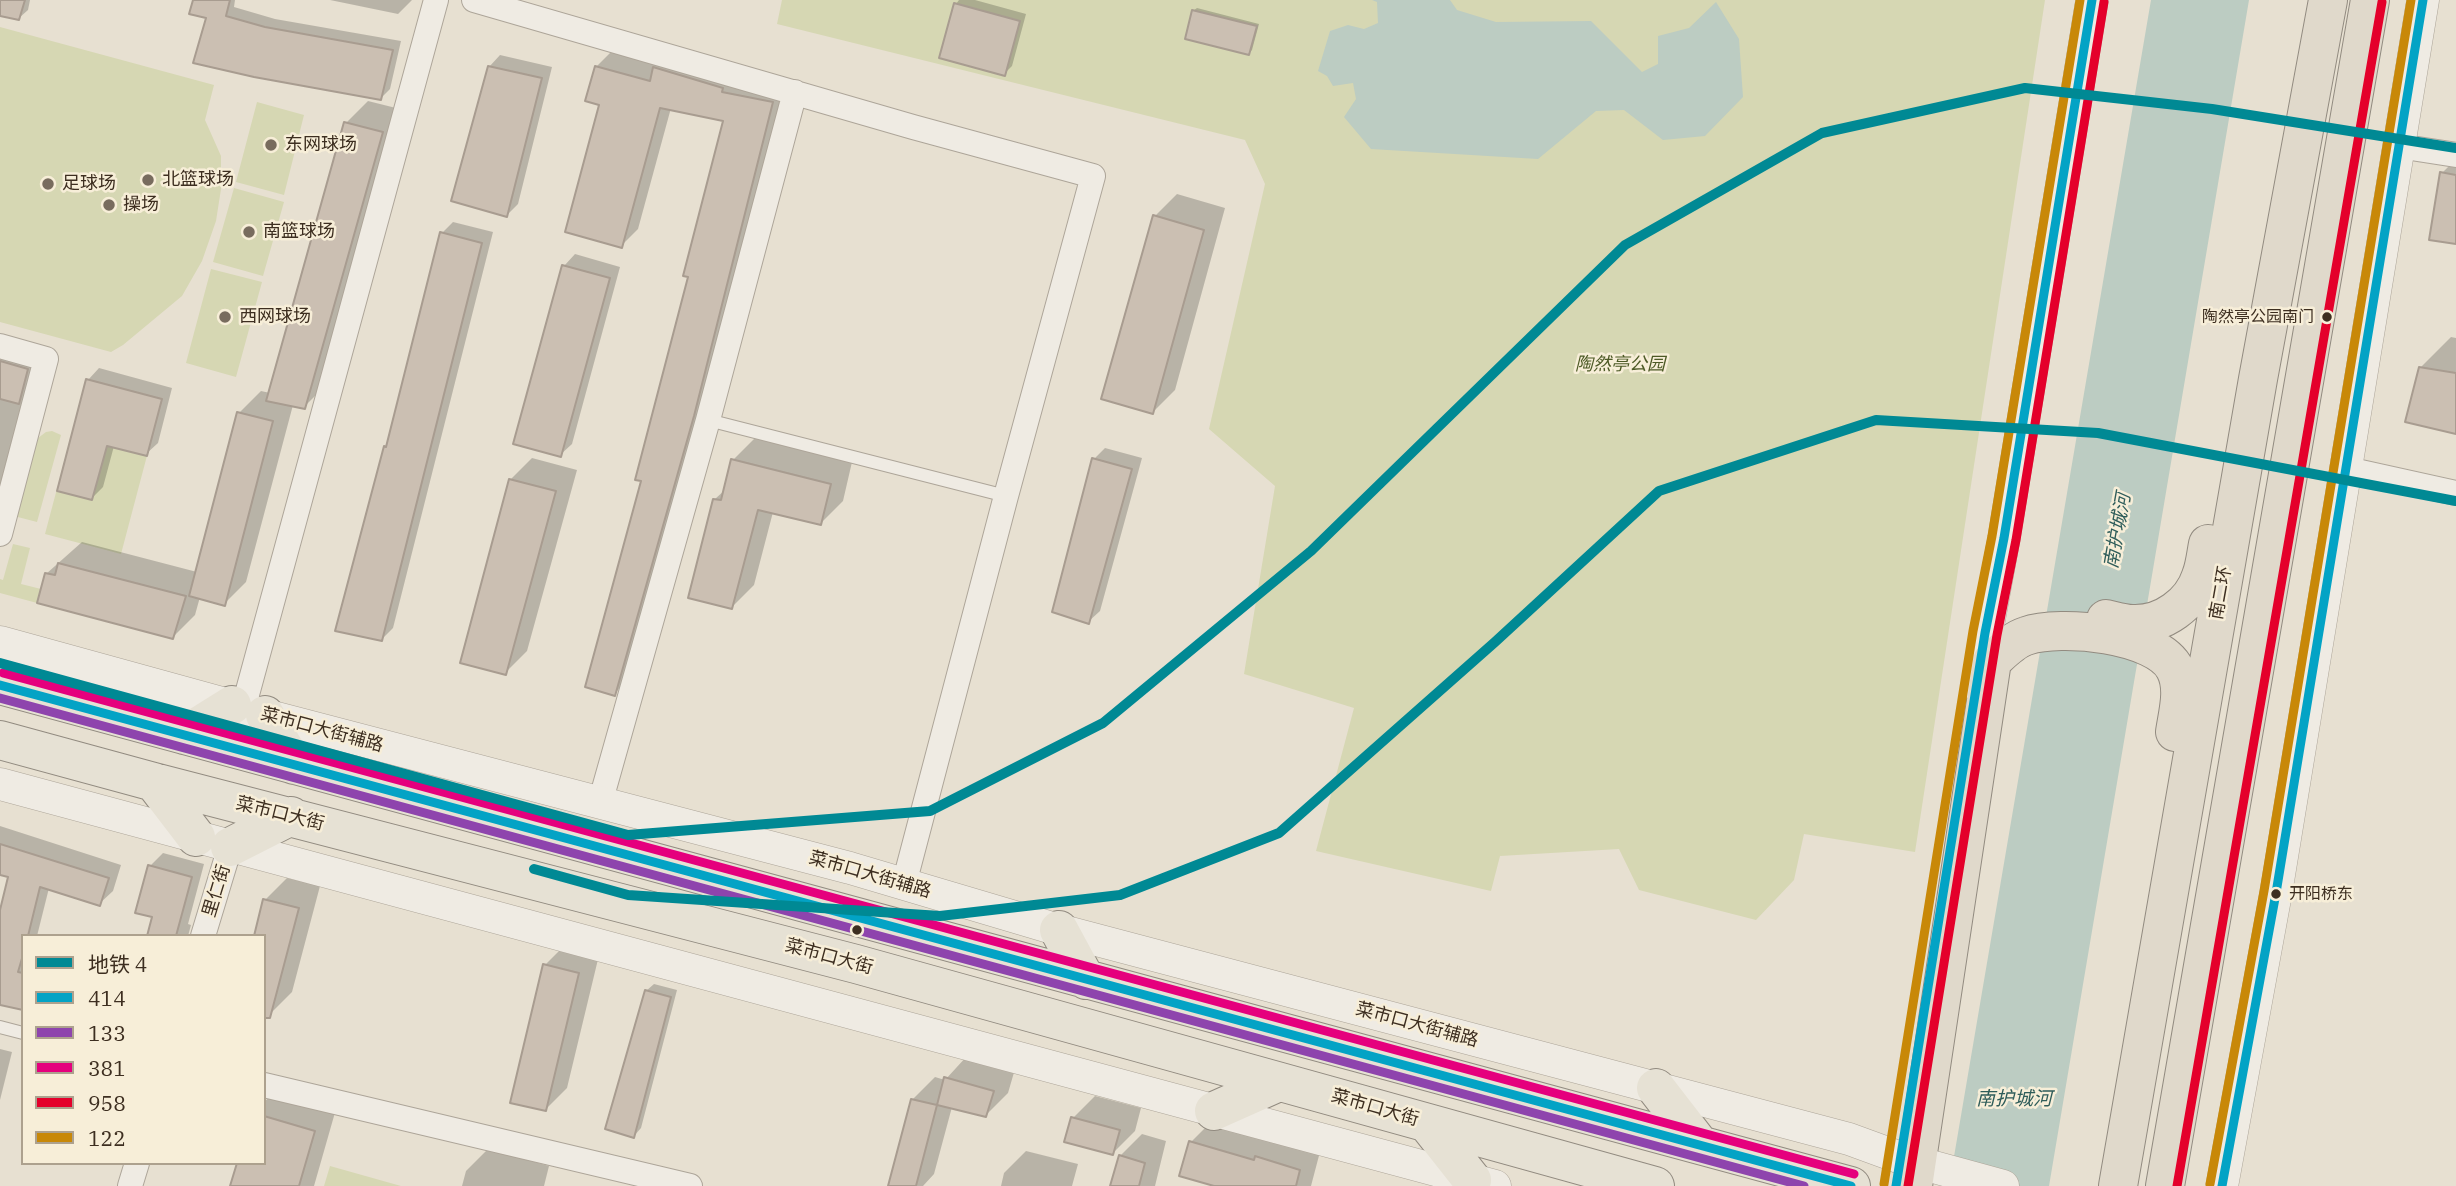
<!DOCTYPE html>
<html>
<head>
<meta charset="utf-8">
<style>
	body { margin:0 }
	#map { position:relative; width:2456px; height:1186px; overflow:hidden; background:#e7e0d1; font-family:"IBM Plex Serif","Noto Sans SC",serif }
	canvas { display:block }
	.legend { position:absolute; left:21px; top:934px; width:245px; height:231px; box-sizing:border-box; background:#f7eed8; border:2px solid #ada18e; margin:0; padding:9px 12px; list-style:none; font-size:21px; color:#3d2e20 }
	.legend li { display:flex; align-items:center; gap:14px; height:35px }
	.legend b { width:35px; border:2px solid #ada18e }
</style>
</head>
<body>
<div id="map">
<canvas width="2456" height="1186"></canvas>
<ul class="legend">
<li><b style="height:9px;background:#008994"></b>地铁 4</li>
<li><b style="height:9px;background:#03a3c5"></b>414</li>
<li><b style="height:9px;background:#8e44ad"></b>133</li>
<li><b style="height:9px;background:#e5007d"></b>381</li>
<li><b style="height:9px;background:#e4002b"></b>958</li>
<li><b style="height:9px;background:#c88808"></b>122</li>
</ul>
</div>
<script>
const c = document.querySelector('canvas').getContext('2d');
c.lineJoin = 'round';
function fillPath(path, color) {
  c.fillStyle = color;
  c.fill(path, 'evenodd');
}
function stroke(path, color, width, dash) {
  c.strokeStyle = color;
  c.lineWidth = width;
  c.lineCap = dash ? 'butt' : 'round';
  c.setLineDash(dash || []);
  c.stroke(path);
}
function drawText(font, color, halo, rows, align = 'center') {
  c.font = font + ' "IBM Plex Serif","Noto Sans SC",serif';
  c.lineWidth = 5;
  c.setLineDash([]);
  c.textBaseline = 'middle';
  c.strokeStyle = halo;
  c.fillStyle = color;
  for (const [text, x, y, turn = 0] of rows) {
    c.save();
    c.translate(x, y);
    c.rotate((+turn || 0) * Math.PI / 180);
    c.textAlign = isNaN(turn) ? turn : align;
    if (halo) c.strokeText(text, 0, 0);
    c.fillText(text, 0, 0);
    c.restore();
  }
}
fillPath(new Path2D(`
	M782,0H2045L1915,852L1804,834L1794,880L1756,920L1639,890L1619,849L1500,856L1491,891L1316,851L1354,708L1244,674L1275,486L1209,429L1265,184L1245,140L777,24Z
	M0,27L214,85L205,120L221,156V189L216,221L202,261L182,296L123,345L111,352L0,322Z
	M257,102L304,115L284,195L236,182Z
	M234,188L284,202L263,276L213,262Z
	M211,269L262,282L236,377L186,363Z
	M86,379L162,399L121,554L45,534Z
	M52,431L61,435L37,522L10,515L34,441L46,432Z
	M13,544L30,548L21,584L41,589L37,603L0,593V579L3,580Z
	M330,1166L401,1186H324Z`), '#d6d7b3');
fillPath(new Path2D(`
	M1372,0H1450L1457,10L1496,22L1591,21L1642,72L1658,64V36L1689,28L1716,2L1739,39L1743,97L1705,136L1663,140L1624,110L1596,111L1538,159L1371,149L1344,117L1356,99L1353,83L1333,86L1327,76L1318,71L1330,31L1348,25L1364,29L1378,23L1377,2Z
	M2151,0H2249L2049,1186H1949Z`), '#bcccc2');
fillPath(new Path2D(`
	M0,0H30L28,10L19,18L0,13Z
	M195,0H235L234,7L275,19L401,41L390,89L381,98L208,17Z
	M330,0H412L398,14Z
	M959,0H975L1026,14L1012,66L1004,74L956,4Z
	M1197,8L1259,24L1252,50L1249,53L1193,11Z
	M614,49L790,85L632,676L614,694L643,480L725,120L671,108L638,229L621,246L596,67Z
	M500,55L552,67L518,204L507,215L489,67Z
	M368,101L404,110L326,385L304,407L293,405L246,582L224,604L200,597L195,615L173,637L46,574L82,542L197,572L239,413L261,391L270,393L346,123Z
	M2456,159V242L2442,173Z
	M1177,194L1225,208L1175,390L1153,412L1155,216Z
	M453,222L493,232L393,628L382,639L386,447L388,445L442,233Z
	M575,254L620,267L572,444L560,455L564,266Z
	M0,337L42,354L0,504Z
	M2451,337L2456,338V432L2420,368Z
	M99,368L172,388L158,443L146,454L114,446L103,487L92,498L88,380Z
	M755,438L852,462L843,501L821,523L773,512L754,585L732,607L715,499L726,489L733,460Z
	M1105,448L1142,458L1100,611L1088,622L1094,459Z
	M532,458L577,470L527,651L505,673L510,480Z
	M0,826L121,865L113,891L99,904L49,888L37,936H23V1008L0,1003V917L10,876L0,873Z
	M163,853L204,864L188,924L191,925L188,936H149L154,916L150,866Z
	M287,878L320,886L292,992L270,1014L265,900Z
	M567,943L600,951L567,1088L545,1110V965Z
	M654,984L677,990L641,1128L634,1136L646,991Z
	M0,1049L12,1052L0,1100Z
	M967,1056L1015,1069L1008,1093L986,1115L952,1107L934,1174L923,1186H890L913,1099L935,1077L945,1080Z
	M275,1092L336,1109L314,1186H232L264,1163V1102Z
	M1095,1096L1141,1108L1135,1131L1113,1153L1073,1118Z
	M1213,1120L1321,1148L1311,1186H1221L1191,1142Z
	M1142,1134L1166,1141L1155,1186H1112L1120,1156Z
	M488,1149L549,1166L544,1186H462L466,1171Z
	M1026,1151L1078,1164L1072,1186H1001L1004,1173Z`), '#0003');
const building = new Path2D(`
	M0,0H25L19,20L0,16Z
	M193,0H230L226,16L265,27L393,50L381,100L254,77L193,63L206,18L189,14Z
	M954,3L1020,21L1005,76L939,58Z
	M1192,10L1257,26L1249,55L1185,39Z
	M488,66L542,78L507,217L451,201Z
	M595,66L650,81L653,67L723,88L722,92L773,102L694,416L615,696L585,687L641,481L635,480L688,277L683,276L723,121L660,108L622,248L565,232L599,105L585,101Z
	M344,122L383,132L305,409L266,401Z
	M2440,172L2456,175V244L2429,240Z
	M1153,215L1204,230L1153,414L1101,399Z
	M440,232L482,243L382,641L335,631L384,446L386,447Z
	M562,265L610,278L561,457L513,444Z
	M0,361L28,369L19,404L0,399Z
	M2419,367L2456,373V434L2405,422Z
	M86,379L162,399L147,456L107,446L92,500L57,491Z
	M237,412L273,421L225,606L189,596Z
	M1092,458L1132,469L1089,624L1052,612Z
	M731,459L831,484L821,525L758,510L732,609L688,598L713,499L721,500Z
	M509,479L556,491L506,675L460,663Z
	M58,563L186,596L173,639L37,603L45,573L55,575Z
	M0,844L109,878L100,906L40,887L28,936H23V955L18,972L23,973V1010L0,1005V910L8,877L0,875Z
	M148,865L192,877L176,936H147L152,917L135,913Z
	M263,899L299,908L270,1018H264V936H254Z
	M543,964L579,973L546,1111L510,1103Z
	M645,990L671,997L634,1138L605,1129Z
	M944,1077L994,1091L986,1117L937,1105Z
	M911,1099L937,1105L916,1186H888Z
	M264,1116L315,1131L299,1186H230L237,1163H264Z
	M1071,1117L1120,1130L1113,1155L1064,1142Z
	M1189,1141L1254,1160L1255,1156L1300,1170L1296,1186H1214L1179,1176Z
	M1119,1155L1145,1163L1139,1186H1110Z`);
fillPath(building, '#cbbfb2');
stroke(building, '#a89c90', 2);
const service = new Path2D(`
	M708,420L1006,496
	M0,1027L23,1033`);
const minor = new Path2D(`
	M474,0L913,127L1093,176L1006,496L904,884
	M2398,146L2456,155
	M0,346L46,359L0,534
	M2347,469L2456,493
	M243,709L436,0
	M600,803L708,420L795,92
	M203,936L230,847
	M264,1085L690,1186
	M130,1186L137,1163`);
const tertiary = new Path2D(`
	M0,642L265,715L850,868L1059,930L1849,1139L1901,1158L2003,1186
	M1977,685L2004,538L2092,0
	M0,784L1495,1186
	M2222,1186L2276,893L2423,0`);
const primary = new Path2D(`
	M0,685L1851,1186
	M265,715L294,765
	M184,735L232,705
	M0,740L154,782L856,964L1655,1186
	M154,782L196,837
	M230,847L291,816
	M1059,930L1086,980
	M1656,1088L1700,1145
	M1214,1111L1279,1082
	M1427,1123L1472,1180`);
const trunk = new Path2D(`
	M2106,619C2115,621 2124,624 2133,624C2163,625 2192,604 2201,576C2205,566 2206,554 2208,544
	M1913,1186L1992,661C2002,652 2013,640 2026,636C2060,624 2157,633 2175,669C2185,688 2178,712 2175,732
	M2118,1186L2258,379L2328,0
	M2165,1186L2370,0`);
stroke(service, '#ada599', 14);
stroke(minor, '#ada599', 26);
stroke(tertiary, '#ada599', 33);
stroke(primary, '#928b80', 40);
stroke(trunk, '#928b80', 40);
stroke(service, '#efebe3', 12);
stroke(minor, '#efebe3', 24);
stroke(tertiary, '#efebe3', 32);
stroke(primary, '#e6e1d4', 38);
stroke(trunk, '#e0d9cb', 38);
stroke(new Path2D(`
	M0,685L1851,1186
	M1896,1186L1985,633L2004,538L2092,0
	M2222,1186L2276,893L2423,0`), '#03a3c5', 9);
stroke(new Path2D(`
	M0,698L1804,1186`), '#8e44ad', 9);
stroke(new Path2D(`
	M3,673L1854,1174`), '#e5007d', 9);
stroke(new Path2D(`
	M1908,1186L1997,635L2016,540L2104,2
	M2177,1186L2382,2`), '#e4002b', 9);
stroke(new Path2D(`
	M1884,1184L1973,631L1992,536L2080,0
	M2210,1184L2264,891L2411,0`), '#c88808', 9);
stroke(new Path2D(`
	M0,663L628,835L930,811L1103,723L1311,551L1625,245L1822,133L2025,88L2212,109L2456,148
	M534,869L628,895L940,916L1120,895L1279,833L1495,642L1659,491L1876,420L2098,433L2456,501`), '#008994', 10);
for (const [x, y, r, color] of [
	[271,145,7,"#786c5e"],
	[148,180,7,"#786c5e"],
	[48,184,7,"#786c5e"],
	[109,205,7,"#786c5e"],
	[249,232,7,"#786c5e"],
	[225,317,7,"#786c5e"],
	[2327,317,6,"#3d2e20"],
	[2276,894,6,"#3d2e20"],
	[857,930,6,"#3d2e20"]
]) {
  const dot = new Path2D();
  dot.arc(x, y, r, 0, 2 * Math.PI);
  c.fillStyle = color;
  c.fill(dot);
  stroke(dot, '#f7eed8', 2.5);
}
drawText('16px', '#3d2e20', '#f7eed8', [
	["陶然亭公园南门",2314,317],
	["开阳桥东",2289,894,"left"]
], 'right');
drawText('18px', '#3d2e20', '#f7eed8', [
	["东网球场",285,145],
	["北篮球场",162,180],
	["足球场",62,184],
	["操场",123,205],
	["南篮球场",263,232],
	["西网球场",239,317]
], 'left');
drawText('italic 18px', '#4d5a26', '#f7eed8', [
	["陶然亭公园",1620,365]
]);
drawText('18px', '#3d2e20', '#f7eed8', [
	["南二环",2221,593,-80],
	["菜市口大街辅路",322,730,15],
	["菜市口大街",280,814,14],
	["菜市口大街辅路",870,875,16],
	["里仁街",217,891,-73],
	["菜市口大街",829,957,15],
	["菜市口大街辅路",1417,1025,15],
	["菜市口大街",1375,1108,16]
]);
drawText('italic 19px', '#2f5d5a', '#f7eed8', [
	["南护城河",2118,531,-80],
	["南护城河",2014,1100]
]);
</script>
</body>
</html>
